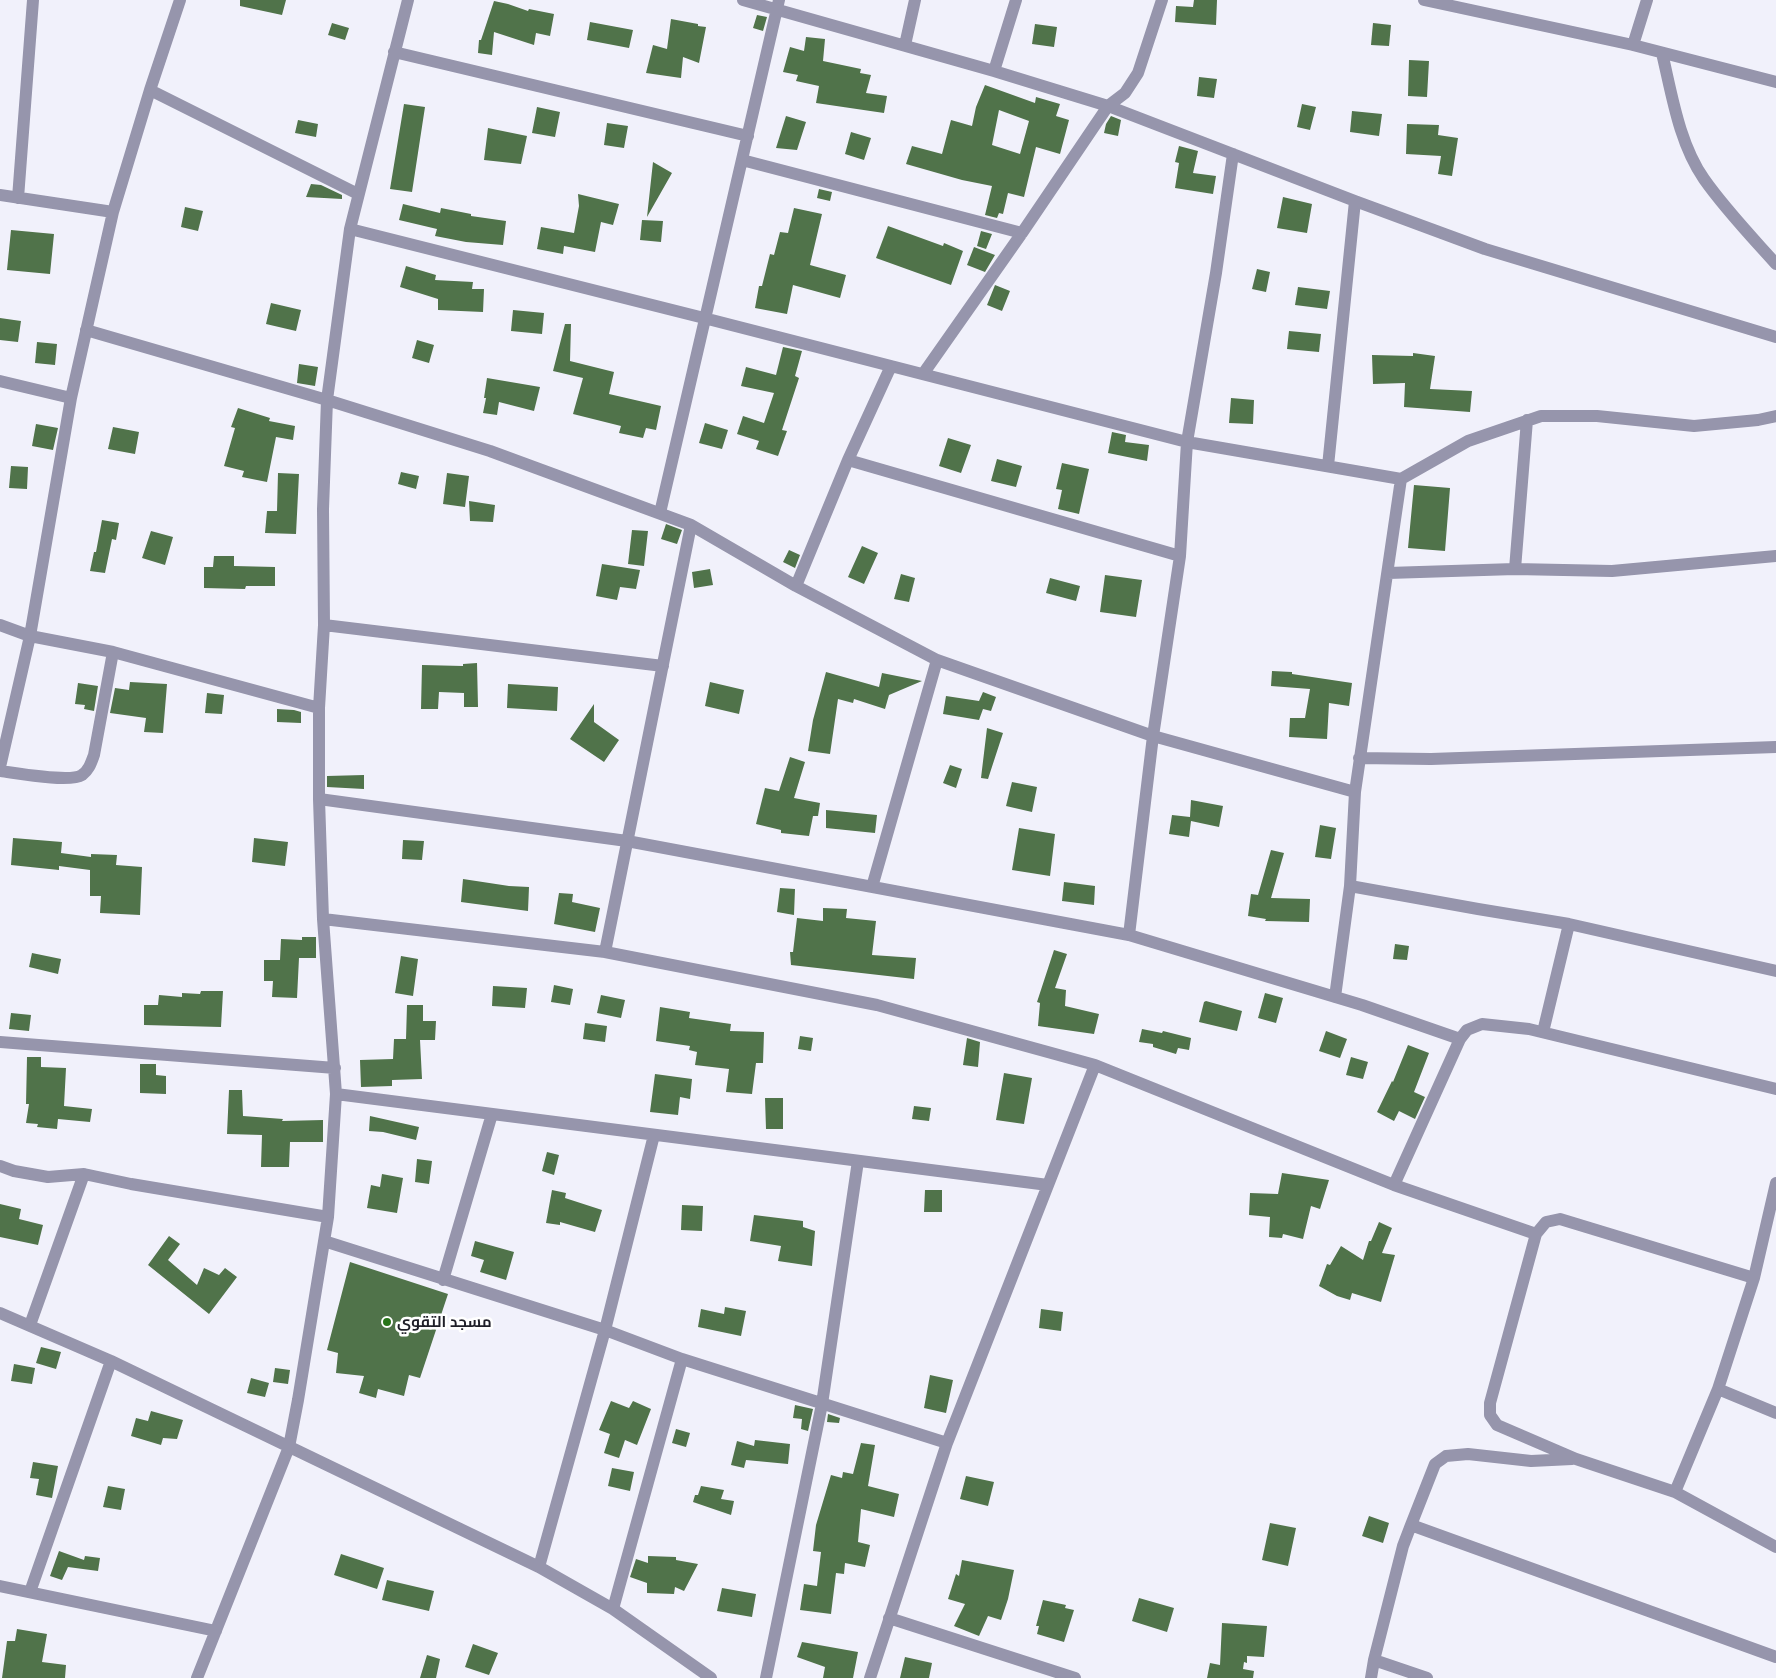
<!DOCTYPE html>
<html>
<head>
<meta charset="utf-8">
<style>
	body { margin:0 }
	canvas { display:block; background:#f1f1fb }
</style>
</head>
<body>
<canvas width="1776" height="1678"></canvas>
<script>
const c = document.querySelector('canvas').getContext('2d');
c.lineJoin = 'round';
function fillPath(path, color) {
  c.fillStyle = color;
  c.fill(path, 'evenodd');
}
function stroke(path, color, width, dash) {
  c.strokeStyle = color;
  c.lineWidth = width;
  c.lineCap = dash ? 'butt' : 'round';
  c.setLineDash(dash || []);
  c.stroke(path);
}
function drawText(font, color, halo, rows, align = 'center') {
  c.font = font + ' "Golos Text",Cairo,sans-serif';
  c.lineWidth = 5;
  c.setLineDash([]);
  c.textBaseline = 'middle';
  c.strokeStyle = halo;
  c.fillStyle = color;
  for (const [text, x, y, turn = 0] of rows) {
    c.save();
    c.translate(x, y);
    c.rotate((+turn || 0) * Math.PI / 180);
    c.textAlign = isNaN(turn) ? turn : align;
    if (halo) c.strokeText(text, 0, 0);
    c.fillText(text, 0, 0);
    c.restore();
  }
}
fillPath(new Path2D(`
	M240,0H286L282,15L240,6Z
	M1194,0H1217L1216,25L1175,22L1176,6L1193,7Z
	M494,1L508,4L528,11L529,9L554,14L550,36L536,33L534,45L494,32L492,55L478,53L479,40H481Z
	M757,15L767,17L763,31L753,28Z
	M671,19L698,24V26L706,27L699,63L683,57L681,78L646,73L653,45L667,49Z
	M590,22L633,30L629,48L587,40Z
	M332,23L349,28L345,40L328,35Z
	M1373,23L1391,25L1389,46L1371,45Z
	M1035,24L1057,27L1054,47L1032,44Z
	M806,37L825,39L823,61L861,69L860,73L871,75L866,93L887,96L884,113L816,103L819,86L796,81L798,75L783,72L790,47L804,51Z
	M1409,60L1429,61L1427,97L1408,96Z
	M1199,77L1217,79L1214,98L1197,96Z
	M985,85L1035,103L1036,97L1060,104L1056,116L1069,120L1060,154L1036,147L1024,197L1008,193L1003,214L999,213L997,218L985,215L992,186L962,180L906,164L912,146L942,154L951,120L972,126L976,107ZM999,110L1029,121L1020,154L992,145Z
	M404,104L425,107L412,192L390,189Z
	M1302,104L1316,107L1310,130L1297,127Z
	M537,107L560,112L555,137L532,133Z
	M1352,111L1382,114L1379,136L1350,132Z
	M786,116L806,122L797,150L776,148Z
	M1111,116L1121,120L1118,136L1104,133L1106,124Z
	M298,120L318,124L316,137L295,133Z
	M607,123L628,126L624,148L604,145Z
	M1407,124L1439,125L1438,135L1458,138L1452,176L1438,174L1441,156L1406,154Z
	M488,128L527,136L521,164L484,160Z
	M851,132L871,138L864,160L845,154Z
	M1179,146L1198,151L1193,173L1216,176L1213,194L1175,188L1179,163L1175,162Z
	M653,162L672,173L647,217Z
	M311,184L321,185L342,195V199L306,197Z
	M819,189L832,192L830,201L817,198Z
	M578,194L619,204L613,225L601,222L595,252L564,246L563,254L537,249L541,227L574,233L579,206Z
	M1283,197L1312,204L1307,233L1277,228Z
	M403,204L440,213L441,208L471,214V216L506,221L503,245L466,242L435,236L437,229L399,220Z
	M185,207L203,211L198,231L181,227Z
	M794,208L822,214L810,265L846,275L840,298L793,285L787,314L755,308L759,286H762L770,254L774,255L780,232L788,233Z
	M642,220L663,221L661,242L640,240Z
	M888,226L943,246L944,243L963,251L951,285L876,258Z
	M11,230L54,234L50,274L7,270Z
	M981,231L992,234L986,249L977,246Z
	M974,247L995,255L985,272L967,265Z
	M406,266L436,275L435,280L473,282L472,289H484L483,312L438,310V299L400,287Z
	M1257,269L1270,272L1266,292L1252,289Z
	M995,285L1010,291L1002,311L987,305Z
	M1298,287L1330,291L1327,309L1295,305Z
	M271,303L301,310L296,331L266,324Z
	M513,310L544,313L542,334L511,331Z
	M0,318L21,321L18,342L0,340Z
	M565,324H571L570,361L614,372L609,394L661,406L656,430L646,428L643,438L619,433L621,426L573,414L583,378L553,371Z
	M1289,331L1321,334L1319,352L1287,349Z
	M417,340L434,345L429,363L412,358Z
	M37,342L57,344L55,365L35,363Z
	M783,347L802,351L795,376L799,378L782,430L787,431L778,456L756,449L759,441L737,434L743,416L764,423L774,393L741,386L746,367L776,375Z
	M1413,353L1435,356L1430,389L1472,391L1470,412L1404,407L1405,383L1373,384L1372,355L1413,356Z
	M299,364L318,367L315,386L297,383Z
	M487,378L540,387L534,411L499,402L497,415L483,413L486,398H484Z
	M1231,398L1254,400L1253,424L1229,423Z
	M238,408L270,418L269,421L295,426L293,440L276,437L267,482L242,477L244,471L224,466L235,428L231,427Z
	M705,423L728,430L722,449L699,443Z
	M36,424L58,428L53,450L32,446Z
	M113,427L139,432L135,454L108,449Z
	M1112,432L1126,435L1125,442L1149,445L1147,461L1108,453Z
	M948,438L971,445L961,473L939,466Z
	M997,459L1022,466L1016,487L991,481Z
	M1062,463L1089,469L1079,514L1058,509L1062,490L1056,489Z
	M11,466L28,467L27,489L9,488Z
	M401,472L419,476L416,489L398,484Z
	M278,473L299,474L296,534L265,533L267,511H277Z
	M447,473L469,476L465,507L443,504Z
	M1414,485L1450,488L1445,551L1408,548Z
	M469,501L495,505L493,522L470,521Z
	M102,520L119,523L116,540L112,539L105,573L90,571L94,552H96Z
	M666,524L682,530L677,544L661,539Z
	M632,530L648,531L644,566L628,564Z
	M151,531L173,537L165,565L142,558Z
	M862,546L878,553L864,584L848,577Z
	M789,550L800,555L795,568L783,562Z
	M214,556H234V566L275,567V586H246L245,589L204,588V567H213Z
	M602,564L640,570L636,589L620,587L617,600L596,596Z
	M710,569L713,585L694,588L692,572Z
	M901,574L915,578L909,602L894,599Z
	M1105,575L1142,580L1136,617L1100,612Z
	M1050,578L1080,586L1076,601L1046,593Z
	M477,663L478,707H464V693L439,692L438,709H421L422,665L463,666V664Z
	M1272,671L1292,672V674L1352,683L1349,706L1329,703L1327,739L1289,737L1290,718H1305L1310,689L1271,686Z
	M826,672L879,687L882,673L922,681L889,695L885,709L854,699L853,703L838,699L830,754L808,751L813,720Z
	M130,682L167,684L163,733L144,732L146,718L110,713L115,688L129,690Z
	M710,682L744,690L739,714L705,706Z
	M78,683L98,686L94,711L84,709L85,705L75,704Z
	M508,684L558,687L557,711L507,708Z
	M983,692L996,697L991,711L983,709L979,720L943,714L946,696L979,701Z
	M207,693L224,695L222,714L205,713Z
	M594,704V722L619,740L604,762L570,739Z
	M277,709L294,710L301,712V723L277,722Z
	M987,728L1003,733L988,779L981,778Z
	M790,757L805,762L794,798L820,803L818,816H813L809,836L781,833V830L756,824L765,788L779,791Z
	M950,765L962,769L956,788L943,783Z
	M364,775V789L327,787V776Z
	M1012,782L1037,787L1032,812L1006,806Z
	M1191,800L1223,806L1219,827L1191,821L1189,837L1169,834L1172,815L1190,817Z
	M826,810L877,815L875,833L826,828Z
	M1320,825L1336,828L1331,859L1315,857Z
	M1019,828L1055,834L1050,876L1012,870Z
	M13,838L62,842L61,853L91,857V854L117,855L116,865L142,867L140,915L100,913L101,896H90V870L59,866V870L11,865Z
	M254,838L288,842L285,866L252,862Z
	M403,840L424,841L422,860L402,859Z
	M1271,850L1284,853L1271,898L1310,899L1309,922L1265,921L1266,919L1248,916L1251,894L1258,895Z
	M463,879L509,886L529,887L528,911L461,902Z
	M1064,882L1095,886L1094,905L1062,901Z
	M780,888L795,889L794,915L777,912Z
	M559,893L573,894L572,902L600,908L595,932L554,924Z
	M823,908L847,909L846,918L876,921L872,955L916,958L914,979L791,965L790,952H793L797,918L823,921Z
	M302,937H316V958H299L297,998L272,997L273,981H264V960H280L281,939L302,940Z
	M1395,944L1409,946L1407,960L1393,959Z
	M1054,950L1067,954L1055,988L1066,990L1065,1006L1099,1014L1094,1034L1038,1026L1040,1003L1037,1002Z
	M32,953L61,959L58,974L29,967Z
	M401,956L418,959L413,996L395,993Z
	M554,985L573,989L570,1005L551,1002Z
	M493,986L527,988L525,1008L492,1006Z
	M201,991H223L221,1027L144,1025V1005H158L159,995L182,997V993L200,994Z
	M1265,993L1283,998L1276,1023L1258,1018Z
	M601,995L625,1000L621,1018L597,1013Z
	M1206,1001L1242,1011L1237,1031L1199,1022L1204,1002Z
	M407,1005H423V1021H436L435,1040H420L422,1079L392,1080V1086L361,1087L360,1060L393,1059L394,1039H406Z
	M660,1007L690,1012L689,1018L731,1024L730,1031L764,1032L763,1063H756L752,1094L726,1092L729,1069L695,1065L697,1052L689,1050L690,1046L656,1041Z
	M11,1013L31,1015L29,1031L9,1029Z
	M585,1023L607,1026L605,1042L583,1039Z
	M1142,1029L1162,1033L1163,1031L1191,1038L1189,1050L1178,1048L1176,1054L1153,1047V1044L1139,1042Z
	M1326,1031L1347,1039L1340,1058L1319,1051Z
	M800,1036L813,1038L811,1051L798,1049Z
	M967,1038L980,1042L978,1067L963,1065Z
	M1408,1045L1429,1053L1414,1092L1425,1097L1415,1119L1399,1111L1394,1121L1377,1112L1392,1081L1393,1082Z
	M27,1057H41V1067L66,1068L64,1106L92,1109L90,1122L58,1119L57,1129L37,1127L38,1124L26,1123L29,1104H26Z
	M1351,1057L1368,1062L1363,1079L1346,1075Z
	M140,1064H156V1075L166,1076V1094L140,1093Z
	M1004,1073L1032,1078L1024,1124L996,1120Z
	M655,1074L692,1079L690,1099L680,1097L678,1115L650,1112Z
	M229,1090H242L243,1116L283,1119L282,1121L323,1120V1142H290L289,1167H261L262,1135L227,1134Z
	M765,1098H783V1129H766Z
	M914,1106L931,1108L929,1121L912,1119Z
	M370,1116L419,1127L416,1140L383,1132L369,1131Z
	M547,1152L559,1155L554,1175L542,1171Z
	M417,1159L432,1161L429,1184L415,1182Z
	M1282,1173L1329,1180L1320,1209L1311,1206L1303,1239L1283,1234L1282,1238L1269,1237L1270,1217L1249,1215L1250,1193L1278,1194Z
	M382,1174L403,1178L397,1213L367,1208L371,1185L380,1187Z
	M552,1190L566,1193L565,1198L602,1210L595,1232L560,1222V1225L546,1223Z
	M925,1190H942V1212H924Z
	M0,1204L21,1209L19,1219L43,1225L38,1245L0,1237Z
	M682,1205L703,1206L702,1231L681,1230Z
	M754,1215L803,1221V1227L815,1231L812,1266L778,1261L781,1246L750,1241Z
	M1379,1222L1392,1228L1382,1253L1395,1255L1381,1302L1352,1293L1350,1300L1337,1296L1319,1286L1327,1264L1330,1265L1341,1246L1363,1260L1369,1241H1371Z
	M169,1236L180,1244L168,1260L197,1285L204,1268L219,1275L225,1268L237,1277L209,1314L148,1265Z
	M475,1241L514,1252L506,1280L480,1272L484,1260L471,1256Z
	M350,1262L448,1294L420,1378L409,1375L404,1396L378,1389L376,1398L359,1393L364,1376L336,1373L338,1353L327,1350Z
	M725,1307L746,1311L741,1336L698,1327L701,1309L724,1314Z
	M1041,1309L1063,1312L1061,1331L1039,1328Z
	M41,1347L61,1352L56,1369L36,1363Z
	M14,1364L35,1368L32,1384L11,1381Z
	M275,1368L290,1370L288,1384L273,1382Z
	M930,1375L953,1380L946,1413L924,1408Z
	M251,1378L269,1383L265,1397L247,1393Z
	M611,1401L629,1408L633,1401L651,1409L637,1445L625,1440L619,1458L604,1453L610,1434L599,1430Z
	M795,1405L813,1409L808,1431L801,1429L802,1419L793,1418Z
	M151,1411L183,1420L177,1439L163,1438L161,1445L131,1436L136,1418L148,1421Z
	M828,1414L840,1418L839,1423L827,1422Z
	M676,1429L690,1433L686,1447L672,1443Z
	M755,1440L790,1444L788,1464L746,1460L744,1468L731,1465L737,1441L754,1446Z
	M861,1443L875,1445L868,1486L899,1494L894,1517L861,1509L858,1542L870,1545L865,1567L845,1563L844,1574L836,1573L831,1614L800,1610L804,1584L817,1586L821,1552L813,1551L816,1525L831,1475L842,1478L843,1472L853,1474Z
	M33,1462L58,1466L52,1498L36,1495L39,1479L30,1478Z
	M612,1468L634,1472L630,1491L608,1486Z
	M966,1476L994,1482L988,1506L960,1499Z
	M108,1486L125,1489L121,1510L103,1507Z
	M701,1486L724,1490L721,1499L734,1501L731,1515L693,1502L695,1495H698Z
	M1369,1516L1389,1523L1383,1543L1362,1536Z
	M1270,1523L1296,1528L1288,1566L1262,1560Z
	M59,1551L84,1560L85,1556L100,1558L98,1571L68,1567L62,1580L50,1576Z
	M341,1554L384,1568L377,1589L334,1575Z
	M648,1556L676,1557V1560L698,1564L684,1591L675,1587L674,1594L647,1593V1583L630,1577L636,1559L648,1563Z
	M962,1560L1014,1570L1008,1599L1001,1620L988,1616L979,1636L954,1626L965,1604L948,1599L956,1574L959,1576Z
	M387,1580L434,1591L429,1611L382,1600Z
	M722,1588L756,1594L752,1617L717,1611Z
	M1139,1598L1174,1608L1167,1632L1132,1621Z
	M1043,1600L1066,1605L1065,1608L1074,1610L1064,1642L1037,1634L1039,1626H1036Z
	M1222,1623L1267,1626L1264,1657L1247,1656V1663L1244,1662L1243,1669L1254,1671L1253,1678H1207L1210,1663L1220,1665Z
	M17,1629L47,1634L42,1662L66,1665L65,1678H2L7,1641H15Z
	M802,1642L858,1652L853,1678H823L825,1667L797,1657Z
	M473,1644L498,1653L489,1675L465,1667Z
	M427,1655L440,1659L436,1678H420Z
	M905,1657L932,1663L929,1678H900Z`), '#50734a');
stroke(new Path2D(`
	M743,0L994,71L1108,106L1355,201L1485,249L1776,337
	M1424,0L1633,45L1776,82
	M905,45L915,0
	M1633,45L1647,0
	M394,52L748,136
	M1662,53C1672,95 1679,143 1704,179C1725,209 1751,236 1776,264
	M994,71L1016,0
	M150,90L358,194
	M742,160L1022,233
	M0,195L113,212
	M18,198L33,0
	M350,229L704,318L1187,442L1401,479L1468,441L1541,416H1597L1694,426L1758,420L1776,416
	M86,330L327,400L490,451L691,525L796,586L937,660L1153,736L1355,792
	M923,374L1022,233L1108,106L1125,93L1138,73L1162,0
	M0,381L71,398
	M848,460L1180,556
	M1328,466L1355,201
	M660,513L779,0
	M1515,569L1527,420
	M1388,573L1515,569L1612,571L1776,556
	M796,586L848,460L891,366
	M0,625L30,636L113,652L319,708
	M324,625L663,666
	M1359,758L1431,759L1776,747
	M0,767L30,636L71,398L113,212L150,90L180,0
	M0,771C16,773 70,783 82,775C89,770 91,763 94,755L113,652
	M319,799L627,841L1129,935L1362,1005L1460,1039L1467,1030L1482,1024L1529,1029L1776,1089
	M1350,886L1478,909L1569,924L1776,971
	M872,887L937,660
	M323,919L605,952L877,1005L1095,1065L1394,1185L1536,1234L1490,1403V1415L1497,1425L1576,1459L1675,1492
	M1129,935L1153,736L1180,556L1187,442L1216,273L1233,154
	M605,952L691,525
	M1335,997L1350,886L1355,792L1401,479
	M1543,1032L1569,924
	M0,1042L335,1068
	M336,1094L1048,1185
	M0,1166L14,1171L48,1177L84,1174L131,1184L328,1217
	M1776,1183L1754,1278L1718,1389L1675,1492L1776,1547
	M1394,1185L1460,1039
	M1536,1234L1546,1222L1560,1219L1754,1278
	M324,1241L605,1330L682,1359L947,1443
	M443,1280L492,1114
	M0,1313L111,1361L539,1567L613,1609L711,1678
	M30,1325L84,1174
	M1718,1389L1776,1413
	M1411,1525L1435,1464L1446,1456L1468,1454L1531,1461L1572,1459
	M539,1567L605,1330L654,1135
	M0,1586L216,1631
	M30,1592L111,1361
	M613,1609L682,1359
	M889,1618L1075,1678
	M1374,1660L1427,1678
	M197,1678L289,1447L298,1400L328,1217L336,1094L323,919L319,799V708L324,625L323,509L327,400L350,229L408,0
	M766,1678L822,1404L858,1161
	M870,1678L947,1443L1095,1065
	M1371,1678L1374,1660L1403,1546L1411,1525L1776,1657`), '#9695ac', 12);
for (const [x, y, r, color] of [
	[387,1322,5,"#287419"]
]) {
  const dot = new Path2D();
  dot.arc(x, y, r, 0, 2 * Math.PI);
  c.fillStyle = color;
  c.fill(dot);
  stroke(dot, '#fff', 2);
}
drawText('bold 15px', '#1f1f28', '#fff', [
	["مسجد التقوي",397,1322]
], 'left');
</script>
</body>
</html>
